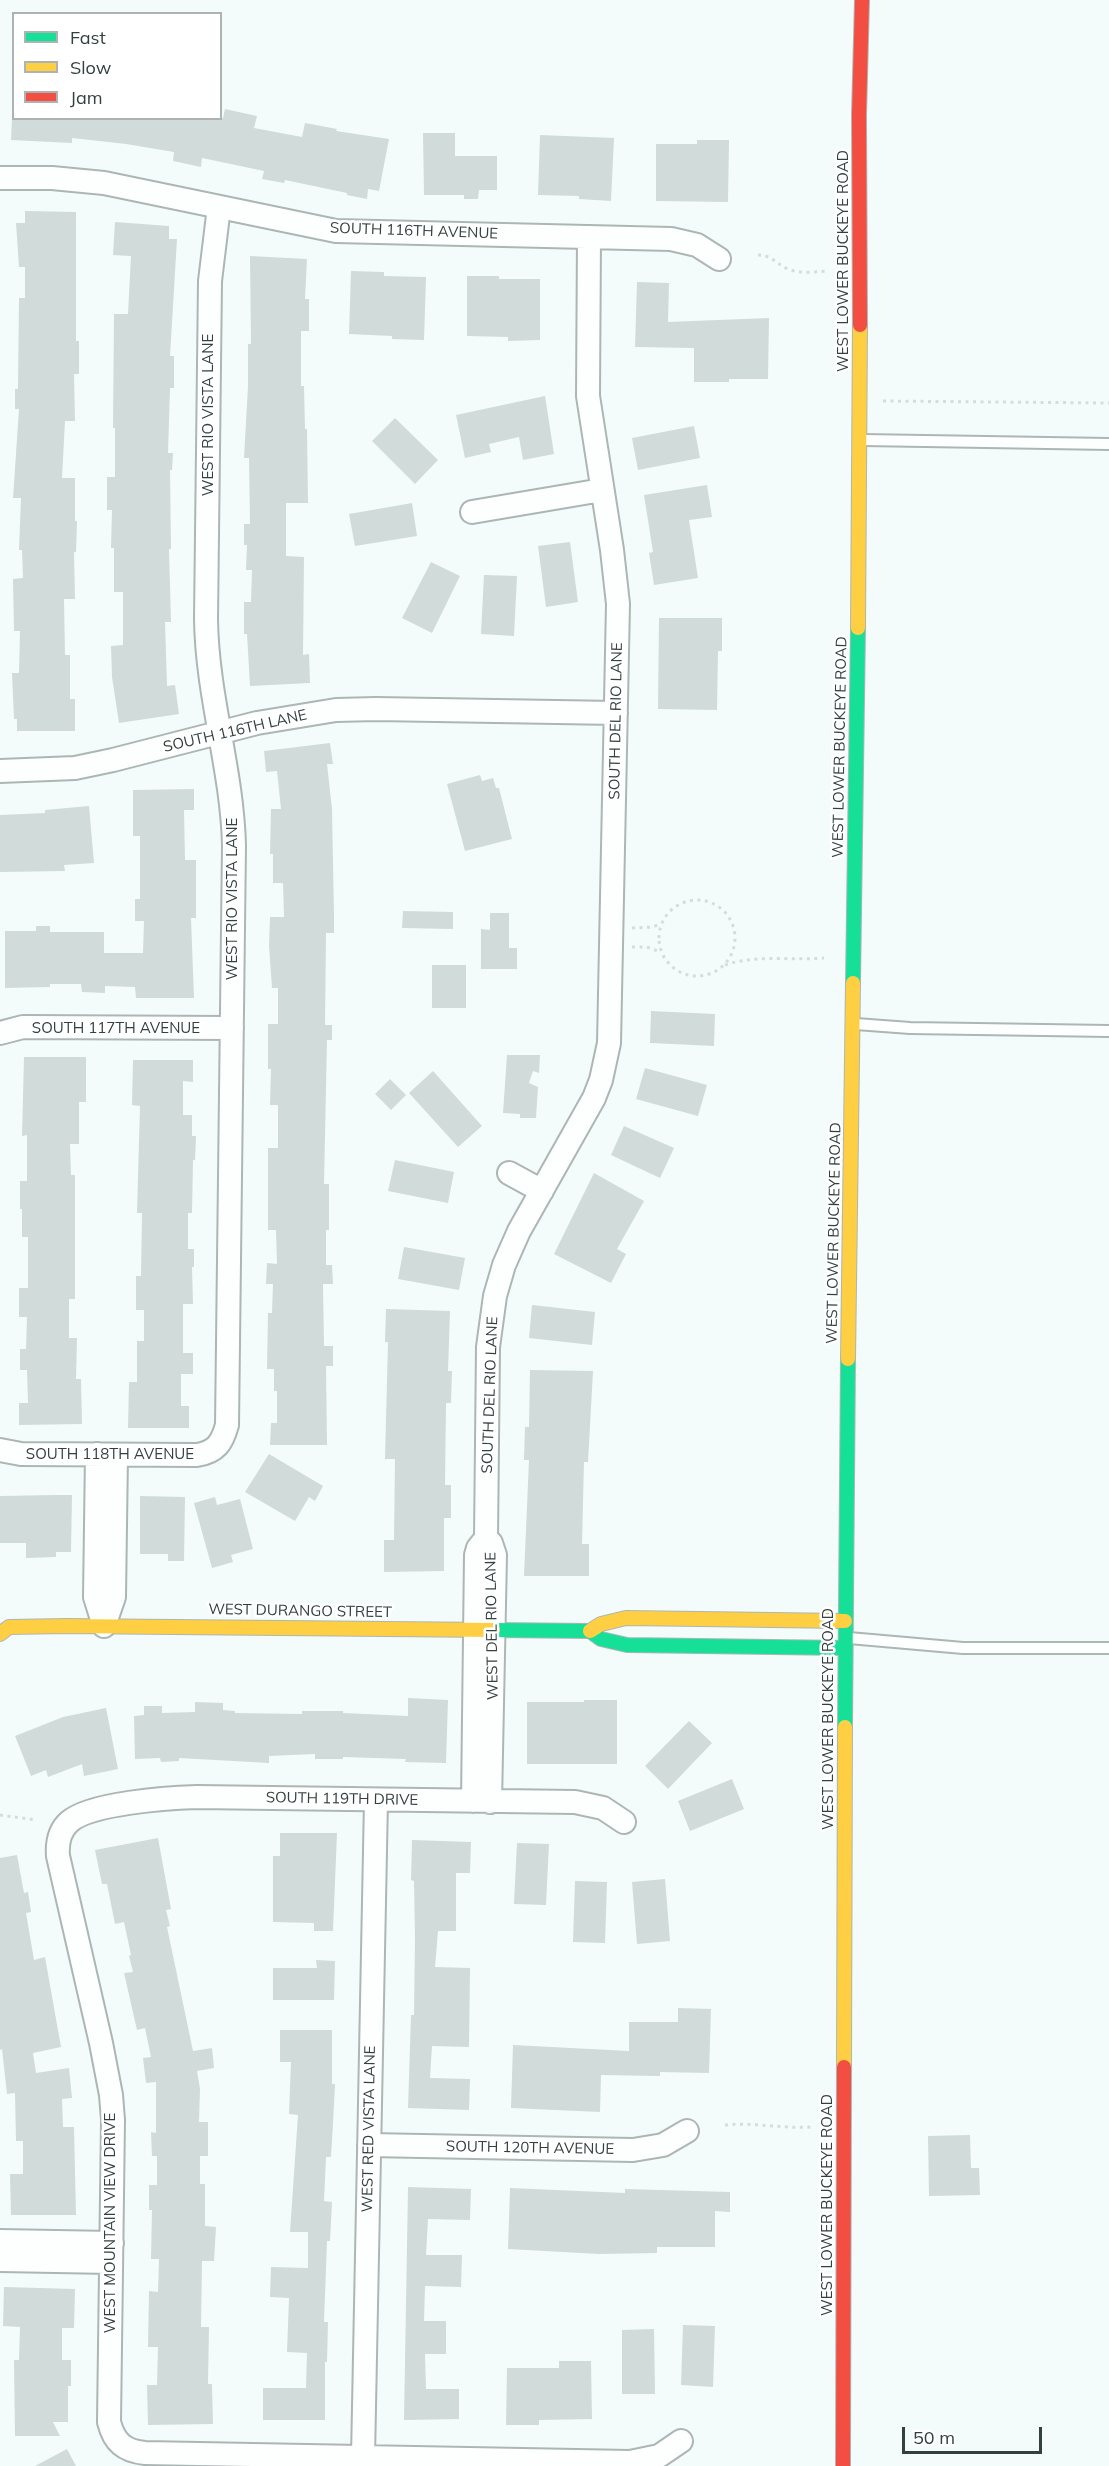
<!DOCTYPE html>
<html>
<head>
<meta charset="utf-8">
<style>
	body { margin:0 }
	#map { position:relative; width:1109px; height:2466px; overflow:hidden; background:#f4fcfb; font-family:Mulish,sans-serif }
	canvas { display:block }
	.legend { position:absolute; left:12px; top:12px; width:210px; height:108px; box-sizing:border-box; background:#fff; border:2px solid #adb3b2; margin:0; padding:8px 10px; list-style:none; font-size:18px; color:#32403f }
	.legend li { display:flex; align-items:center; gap:12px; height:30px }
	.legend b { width:30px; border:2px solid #adb3b2 }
	.scale { position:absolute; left:902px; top:2427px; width:140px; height:27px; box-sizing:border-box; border:3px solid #32403f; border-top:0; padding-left:8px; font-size:18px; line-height:21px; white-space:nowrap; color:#32403f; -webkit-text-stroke:4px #fff; paint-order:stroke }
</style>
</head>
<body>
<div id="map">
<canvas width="1109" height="2466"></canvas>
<ul class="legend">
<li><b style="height:8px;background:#16e098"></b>Fast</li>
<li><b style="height:8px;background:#ffcf43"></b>Slow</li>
<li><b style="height:8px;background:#f24e42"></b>Jam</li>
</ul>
<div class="scale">50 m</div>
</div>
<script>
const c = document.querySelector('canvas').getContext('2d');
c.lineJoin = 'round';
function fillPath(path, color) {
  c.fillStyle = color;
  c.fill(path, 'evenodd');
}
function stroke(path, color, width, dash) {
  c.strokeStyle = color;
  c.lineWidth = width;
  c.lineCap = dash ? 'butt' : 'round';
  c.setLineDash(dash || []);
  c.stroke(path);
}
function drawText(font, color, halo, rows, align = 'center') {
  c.font = font + ' Mulish,sans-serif';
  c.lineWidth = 5;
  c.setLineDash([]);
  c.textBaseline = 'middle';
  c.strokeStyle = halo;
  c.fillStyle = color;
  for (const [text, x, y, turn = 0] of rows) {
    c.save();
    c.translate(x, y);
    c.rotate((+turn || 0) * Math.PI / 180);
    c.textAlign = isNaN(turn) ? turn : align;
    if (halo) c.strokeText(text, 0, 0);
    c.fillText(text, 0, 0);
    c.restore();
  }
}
fillPath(new Path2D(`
	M225,109L257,116L254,128L302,137L305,123L337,129L336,131L389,139L379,191L368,189L367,199L347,195V193L285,180L284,183L262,179L264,171L202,158L201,167L173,161L174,152L126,144L72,138V143L11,140L12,118H223Z
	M423,133H455V156H497V190H479L478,199H464V195H424Z
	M540,135L614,138L611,201L579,199V196L538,195Z
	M697,140H729L728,202L656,201V144H697Z
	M25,211L76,212V341H79V374H74L75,421H65L62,478H75V521H77L76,552H74L75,599H64L65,655H70V699H75V731H17V719H14L12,673H19L20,631H14L13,579L23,578L22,550H19L21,498H13L19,409H15V389H18L19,298H25V267H19L16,223H25Z
	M115,222L169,226V239H177L170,356H174V388H170L168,453H173L172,470H170L171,549H169L171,622H165L167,686L175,685L179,714L119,723L112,677L111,646L123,645V592H114V548H111L112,510H107V477H115V428H113L114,314H128L131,256L113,255Z
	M250,256L307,259L305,299H309V331H301V386H304L305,429H307L308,503H286V556L304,557L303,655L309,654L310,683L250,686L247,634H244V602H251L252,570H246L247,545H244V524H250L249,458H244L248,386V344H251Z
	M351,271L384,272V276L426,277L424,340L392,339V336L349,334Z
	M467,276H499V279H540V340L508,341V337L467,336Z
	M637,282L669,283L668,322L769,318L768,379H729V382H694V348L635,347Z
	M545,396L554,454L523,460L519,437L489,444L491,452L465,458L456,415Z
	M395,418L438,460L415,484L372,441Z
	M694,426L700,458L638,470L632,438Z
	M707,485L712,517L689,520L698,578L654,585L649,553L653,552L644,495Z
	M412,503L417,536L355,546L349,514Z
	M570,542L578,602L546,607L538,546Z
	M431,562L460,576L432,633L402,618Z
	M484,575L517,576L514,636L481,634Z
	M659,618H722V651H718L717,710L658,709Z
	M330,743L333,764H327L332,809L334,917V933H326L325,1025H332V1040H327L324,1184H329V1230H326V1265H332L333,1284H323L324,1346H333V1366H326L327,1445H270L271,1423H277V1391H274V1369H267L268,1313H272L273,1284H266L267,1263L277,1264L276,1230H268V1148H278V1105H270L271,1069H268V1024H278V988H272L269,946L270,917H284L283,883H273V854H270L271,809H281L277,771L266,772L264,751Z
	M480,775L482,781L493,778L496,788H499L512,839L465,851L447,784Z
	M194,789V810H184L185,860H196V918H191L194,998H136L135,987L105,986V993L82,992L81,984H50V987L5,988V931H36V926H50V932H104V953H143L144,921H135V899H140V836H133V790Z
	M89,806L94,863L64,865L65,871L0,872V815L45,813V810Z
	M403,911L453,912V929L402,928Z
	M490,913H509V948H517V969H481V929L490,930Z
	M432,965H466V1008H432Z
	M651,1011L715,1014L714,1046L650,1043Z
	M507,1055H540L539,1073L533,1071L529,1083L538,1087L536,1118H520V1114L503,1113Z
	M24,1057H86V1102H79V1144H70L71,1175H75V1299H69V1338H77L76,1379H81L82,1424L19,1425V1403H28L27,1370H20V1349H26L27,1317H19V1288H28V1237H22V1209H20V1181H27V1135L22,1136Z
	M133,1060H193V1082L183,1081V1115H192V1136H196L195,1160H193L192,1213H188V1249H194V1267H192L193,1304H183V1353H193V1374H181V1406H189V1428H128L129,1382H137V1341H144V1310H136V1276H141L142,1213H137L140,1106L132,1105Z
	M645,1068L707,1085L698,1116L636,1099Z
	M433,1071L482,1126L458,1147L409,1093Z
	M390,1079L406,1095L391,1110L375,1094Z
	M624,1126L674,1148L660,1178L611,1155Z
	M395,1160L454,1172L448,1203L388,1191Z
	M594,1173L644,1201L617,1249L626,1254L611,1283L554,1254Z
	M404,1247L465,1258L459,1290L398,1279Z
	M532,1305L595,1312L592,1345L529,1338Z
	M386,1309L450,1311L448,1371H452L451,1403H446L445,1485H451V1518H444V1571L384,1572V1540H394L395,1459H385L388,1342H385Z
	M530,1370L593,1371L588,1462H584L582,1544H589V1576H524L529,1460H524L525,1427H529Z
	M269,1454L323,1486L315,1501L309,1497L295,1521L245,1492Z
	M56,1495H72L71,1552H56V1557L26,1558V1543H0V1496Z
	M140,1496L185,1497L184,1561H168V1554H140Z
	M215,1497L217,1505L240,1499L253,1549L231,1555L233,1562L212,1568L194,1503Z
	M408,1698L448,1700L446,1763L405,1762L406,1759L343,1757V1759H315V1754L269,1756V1763L179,1758V1761L161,1762L160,1758L135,1759L134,1716L144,1715V1706H162V1713L195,1712V1702L223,1703V1710L235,1711V1713L302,1714V1711H343V1713L408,1716Z
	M584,1700H617V1764H527V1702H584Z
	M106,1708L118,1769L84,1776L82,1764L48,1777L46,1770L31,1776L15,1736L63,1717Z
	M689,1721L712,1743L668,1789L645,1766Z
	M732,1779L744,1809L690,1831L678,1801Z
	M280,1833H337L333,1931H314V1923L273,1922V1856H280Z
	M158,1838L171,1909L166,1910L170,1926L167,1927L193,2051L212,2048L214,2068L197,2071L200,2089L199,2122H208V2156H200V2184H205V2226L216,2227L214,2261H202L201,2327H209L208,2384H212L213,2424L148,2425L147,2385H157L158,2347H148L149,2291L158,2292L159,2259H151L152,2210H149V2185H157V2156H152L151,2132L156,2133V2082L146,2083L143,2058L151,2057L145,2028L137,2030L124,1973L133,1972L129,1956L131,1955L124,1922L115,1924L107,1884H102L95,1850Z
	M412,1840L471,1842L470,1873H456V1931H438L435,1967L470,1968L469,2047L432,2046L430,2078L470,2079L469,2110L408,2108L411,2015H414L415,1939L414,1881L411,1880Z
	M517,1843L549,1844L546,1905L514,1904Z
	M17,1855L24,1893L28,1892L31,1912L26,1913L34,1960L45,1957L61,2047L33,2053L36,2073L69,2068L72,2098L62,2099L63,2127H74L76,2215H11L10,2174H23V2141H16L15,2093L7,2094L2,2049L0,2050V1858Z
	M665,1879L670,1941L637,1944L632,1882Z
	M575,1881L607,1882L605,1943L573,1942Z
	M316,1960L335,1961L334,2000H273V1968H317Z
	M678,2008L711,2009L709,2073L660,2072V2076L601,2075L600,2112L511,2108L513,2045L629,2051V2022H678Z
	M280,2030H332V2084H335L333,2123L331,2157H326L324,2201L332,2202L330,2241H327L324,2322H328L327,2362H325V2420H263V2388H306L307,2353L287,2352L289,2298L270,2297L271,2267L308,2268V2232H290L298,2115L289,2114L291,2062H280Z
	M970,2135L971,2168H979L980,2195L929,2196L928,2136Z
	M408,2187L471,2189L470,2220L428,2219L426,2255H462L461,2287L425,2286L424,2321H446V2354H425L426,2389H459V2419L404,2420Z
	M510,2188L625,2193V2189L730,2192V2212L715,2211V2247H657V2253L599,2254L508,2249Z
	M4,2287L75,2289L74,2328H62V2360H71V2386H68V2422H53L60,2436H15L14,2360H19L20,2327L3,2326Z
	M683,2325L715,2326L713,2387L681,2385Z
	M654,2329L655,2394H622V2330Z
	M559,2361H591L592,2419L539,2420V2425H506L507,2368H559Z
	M67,2449L76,2466H35Z`), '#d0dbda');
const lane = new Path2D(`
	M863,440L1109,444
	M856,1024L910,1028L1109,1031
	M849,1638L963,1648H1109`);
const street = new Path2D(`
	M0,178H52L104,183L336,231L671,239L697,245L719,259
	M472,512L602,490
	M0,771L75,768L113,760L257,723L336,710L376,709L616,713
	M0,1033L23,1027L232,1028
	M509,1173L542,1191
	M0,1450L21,1454L197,1455C216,1452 222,1443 227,1425L234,845C232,769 207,696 206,619L210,281L219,207
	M97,1454L95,1597L104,1626
	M486,1538L488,1347L495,1296L504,1265L519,1231L594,1098L601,1080L609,1043L618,604L612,550L588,396L589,237
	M486,1538L491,1543L495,1555L490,1802
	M104,1626L114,1597L116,1455
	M473,1801L476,1555L478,1548L486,1538
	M624,1822L603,1808L575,1802L197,1797C168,1798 90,1803 69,1822C59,1831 57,1843 58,1856L101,2043L111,2095L113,2120L109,2422C114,2442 124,2451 145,2453L630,2462L659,2456L681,2441
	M369,2145L633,2150L663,2145L687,2131
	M0,2241L112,2243
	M0,2260L111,2262
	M363,2457L376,1800`);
const fast = new Path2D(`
	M853,983L858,628
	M493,1630L590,1631L601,1639L627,1645L845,1648
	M845,1727L848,1359`);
const slow = new Path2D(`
	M858,628L860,325
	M848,1359L853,983
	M590,1631L601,1624L626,1618L845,1621
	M0,1634L9,1627L67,1626L493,1630
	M844,2067L845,1727`);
const jam = new Path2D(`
	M860,325L859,115L862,0
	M843,2466L844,2067`);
stroke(lane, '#acb6b5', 14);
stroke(street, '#acb6b5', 26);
stroke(fast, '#acb6b5', 16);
stroke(slow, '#acb6b5', 16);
stroke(jam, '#acb6b5', 16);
stroke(new Path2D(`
	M758,255C772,255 776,264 788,269C800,274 815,272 828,271
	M883,401L1109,403
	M659 938a38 38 0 1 1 76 0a38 38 0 1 1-76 0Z
	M632,928L653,927L660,924
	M632,947H647L660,952
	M725,965C758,954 791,961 824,958
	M0,1815L37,1820
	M725,2125C755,2122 782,2129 812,2127`), '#d8dbdb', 3, [3, 4.5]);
stroke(lane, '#fdfffe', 10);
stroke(street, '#fdfffe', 22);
stroke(fast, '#16e098', 14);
stroke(slow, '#ffcf43', 14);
stroke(jam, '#f24e42', 14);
drawText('15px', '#32403f', '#fff', [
	["SOUTH 116TH AVENUE",414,231,2],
	["WEST LOWER BUCKEYE ROAD",843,261,-90],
	["WEST RIO VISTA LANE",208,415,-90],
	["SOUTH DEL RIO LANE",616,721,-89],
	["SOUTH 116TH LANE",235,731,-13],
	["WEST LOWER BUCKEYE ROAD",840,747,-89],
	["WEST RIO VISTA LANE",232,899,-90],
	["SOUTH 117TH AVENUE",116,1028],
	["WEST LOWER BUCKEYE ROAD",834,1233,-89],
	["SOUTH DEL RIO LANE",490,1395,-88],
	["SOUTH 118TH AVENUE",110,1454],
	["WEST DURANGO STREET",300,1611,1],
	["WEST DEL RIO LANE",492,1626,-91],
	["WEST LOWER BUCKEYE ROAD",828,1719,-90],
	["SOUTH 119TH DRIVE",342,1799,1],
	["WEST RED VISTA LANE",369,2129,-89],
	["SOUTH 120TH AVENUE",530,2148,1],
	["WEST LOWER BUCKEYE ROAD",827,2205,-90],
	["WEST MOUNTAIN VIEW DRIVE",110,2223,-90]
]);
</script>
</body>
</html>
